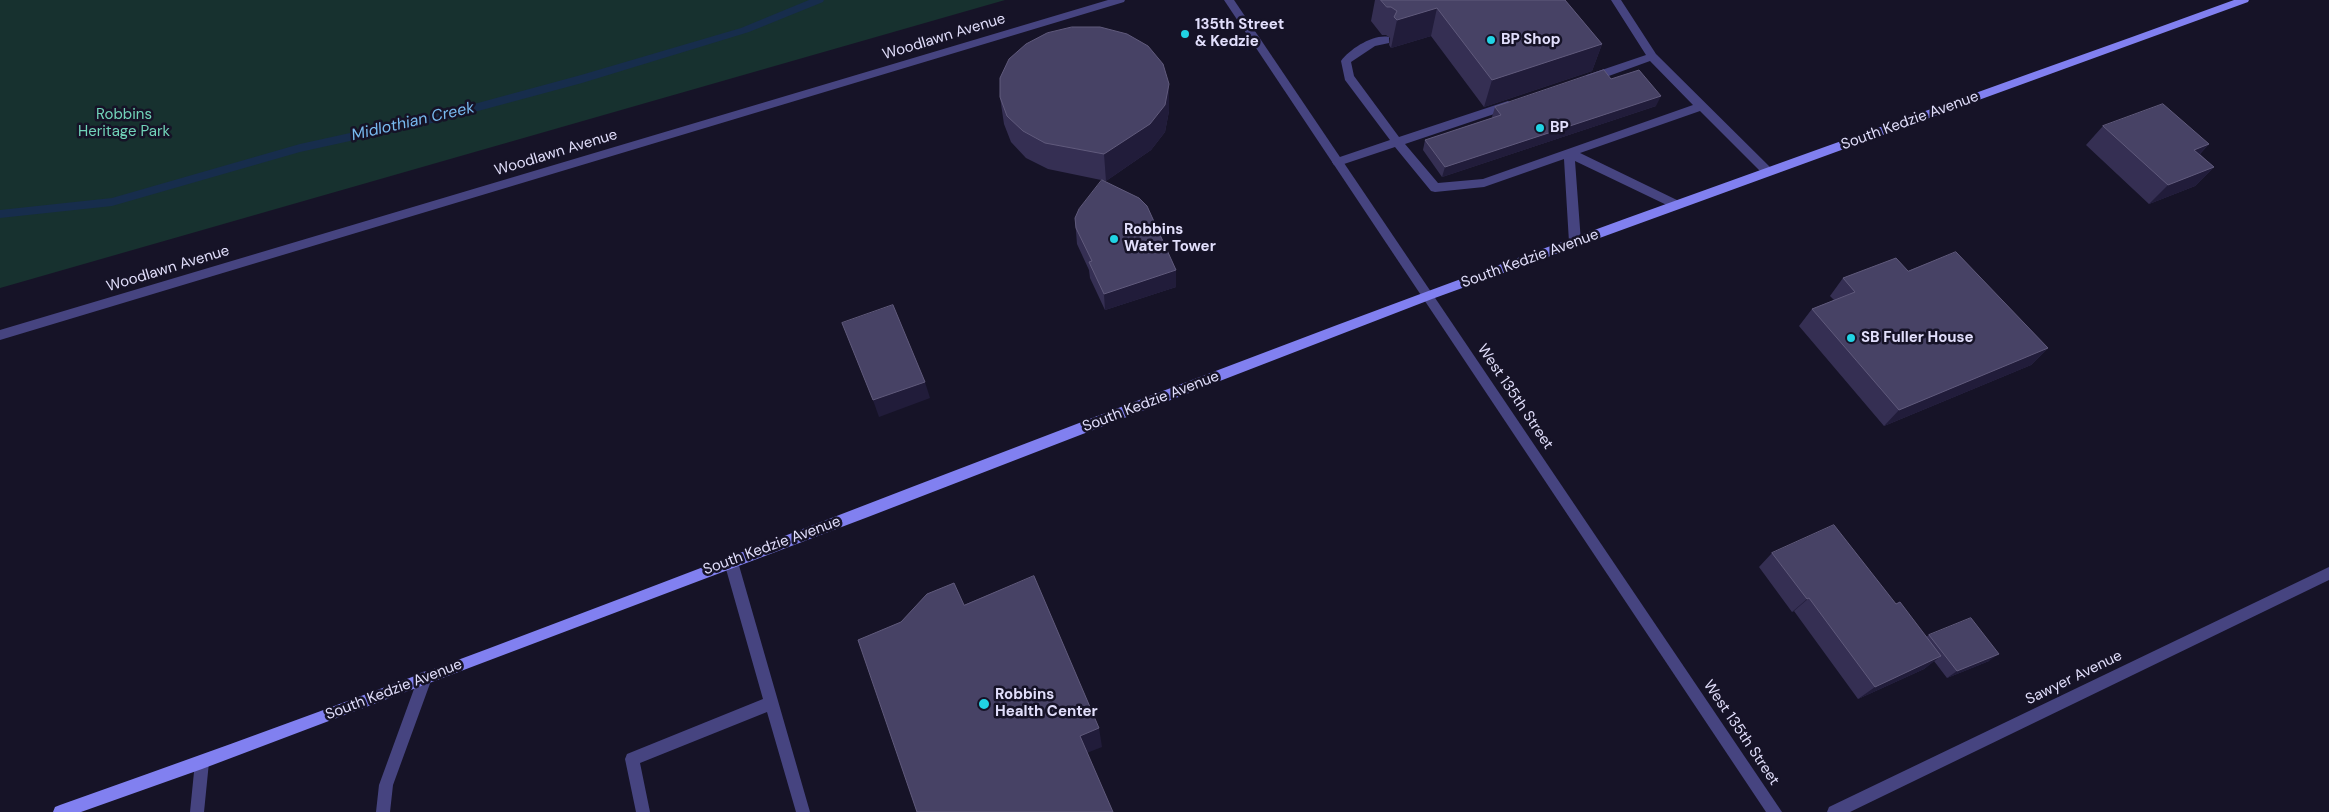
<!DOCTYPE html>
<html>
<head>
<meta charset="utf-8">
<style>
	body { margin:0 }
	canvas { display:block; background:#161327 }
</style>
</head>
<body>
<canvas width="2329" height="812"></canvas>
<script>
const c = document.querySelector('canvas').getContext('2d');
c.lineJoin = 'round';
function fillPath(path, color) {
  c.fillStyle = color;
  c.fill(path, 'evenodd');
}
function stroke(path, color, width, dash) {
  c.strokeStyle = color;
  c.lineWidth = width;
  c.lineCap = dash ? 'butt' : 'round';
  c.setLineDash(dash || []);
  c.stroke(path);
}
function drawText(font, color, halo, rows, align = 'center') {
  c.font = font + ' "DM Sans",sans-serif';
  c.lineWidth = 5;
  c.setLineDash([]);
  c.textBaseline = 'middle';
  c.strokeStyle = halo;
  c.fillStyle = color;
  for (const [text, x, y, turn = 0] of rows) {
    c.save();
    c.translate(x, y);
    c.rotate((+turn || 0) * Math.PI / 180);
    c.textAlign = isNaN(turn) ? turn : align;
    if (halo) c.strokeText(text, 0, 0);
    c.fillText(text, 0, 0);
    c.restore();
  }
}
fillPath(new Path2D(`
	M0,0H1005L0,288Z`), '#17312f');
fillPath(new Path2D(`
	M809,0H824L823,2L749,32L582,83L441,121L300,152L112,206L0,218V210L112,198L300,144L441,113L581,75L741,28Z`), '#172d4c');
fillPath(new Path2D(`
	M1611,0H1621L1656,54L1772,169L1774,172L1772,175H1764L1700,111L1580,153L1681,202L1683,205L1681,208H1673L1575,161L1581,242L1575,246L1569,242L1564,159L1484,187L1435,192L1431,191L1395,147L1338,166L1334,165L1332,162L1334,159L1390,140L1345,80L1341,61C1350,49 1373,34 1389,37V43L1375,46L1351,62L1354,76L1399,137L1508,101L1513,105L1512,108L1405,144L1438,183L1483,179L1693,105L1650,61L1595,81H1587V75L1646,55Z
	M731,556L736,558L738,562L810,812H796L767,712L640,763L650,812H636L625,759L627,754L763,699L724,562L726,558Z
	M425,671L430,673L432,678L393,785L390,812H376L379,785L418,678L420,673Z
	M202,755L207,757L209,762L204,812H190L195,762L197,757Z`), '#464480');
fillPath(new Path2D(`
	M1108,0H1125L1124,2L0,340V330Z
	M2329,567V580L1850,812H1827L1829,807Z`), '#464480');
fillPath(new Path2D(`
	M1224,0H1234L1782,812H1766Z`), '#464480');
fillPath(new Path2D(`
	M2234,0H2249L2248,2L1432,299L868,517L202,769L81,812H53L55,807L60,805C518,644 968,462 1423,293C1692,193 1964,98 2234,0Z`), '#8180f0');
fillPath(new Path2D(`
	M1375,0H1565L1602,44L1592,71L1484,107L1431,36L1391,48L1389,45L1390,38L1386,35H1382L1371,21Z
	M1611,79L1656,106L1442,177L1423,150L1425,140L1493,118L1492,117L1495,107Z
	M1169,84V111L1165,132L1151,150L1106,181L1048,169L1026,158L1011,142L1004,124L1000,97Z
	M2103,126L2209,144L2200,154L2214,167L2195,186L2149,204L2086,145Z
	M1075,218L1176,287L1105,310L1090,278L1089,270L1077,244Z
	M1908,271L2048,348L2031,365L1884,426L1799,326L1812,309L1834,300L1830,296L1843,278Z
	M1772,553L1896,604L1926,637L1929,635L1989,661L1947,678L1934,661L1924,669L1858,699L1794,611L1792,612L1759,567Z`), '#352f53');
fillPath(new Path2D(`
	M1437,8L1431,36L1391,48L1397,20Z
	M1602,44L1592,71L1484,107L1492,80Z
	M1169,84V111L1165,132L1151,150L1106,181L1104,154Z
	M1661,96L1656,106L1442,177L1445,167Z
	M2209,144L2191,163L2194,150Z
	M2214,167L2195,186L2149,204L2168,185Z
	M1176,270V287L1105,310L1104,294Z
	M2048,348L2031,365L1884,426L1899,410Z
	M925,382L930,398L879,417L873,400Z
	M1809,598L1794,611L1792,612L1807,599Z
	M1999,654L1989,661L1947,678L1957,671Z
	M1941,656L1924,669L1858,699L1875,687Z
	M1099,728L1102,747L1084,754L1080,736Z`), '#211c3a');
const building = new Path2D(`
	M1381,0H1565L1602,44L1492,80L1437,8L1397,20L1394,17L1397,11L1391,7H1387Z
	M1072,27H1100L1127,34L1148,46L1163,64L1169,84L1165,105L1150,124L1104,154L1045,143L1023,131L1007,116L1000,97V78L1009,59L1026,44L1047,33Z
	M1604,70L1611,79L1639,70L1661,96L1445,167L1425,140L1501,115L1495,107Z
	M2163,104L2209,144L2194,150L2214,167L2168,185L2103,126Z
	M1102,180L1139,198L1147,206L1176,270L1104,294L1089,262L1092,261L1076,228L1075,218L1079,209Z
	M1956,252L2048,348L1899,410L1812,309L1855,292L1843,278L1896,258L1908,271Z
	M893,305L925,382L873,400L842,323Z
	M1834,525L1896,604L1900,602L1941,656L1875,687L1809,598L1807,599L1772,553Z
	M1034,576L1099,728L1080,736L1113,812H917L858,640L901,622L927,594L954,583L964,605Z
	M1971,618L1999,654L1957,671L1929,635Z`);
fillPath(building, '#474265');
stroke(building, '#605a7c', 1);
for (const [x, y, r, color] of [
	[1185,34,5,"#21d3e4"],
	[1491,40,5,"#21d3e4"],
	[1540,128,5,"#21d3e4"],
	[1114,239,5,"#21d3e4"],
	[1851,338,5,"#21d3e4"],
	[984,704,6,"#21d3e4"]
]) {
  const dot = new Path2D();
  dot.arc(x, y, r, 0, 2 * Math.PI);
  c.fillStyle = color;
  c.fill(dot);
  stroke(dot, '#161327', 2);
}
drawText('bold 15px', '#e1defb', '#161327', [
	["135th Street",1195,25],
	["& Kedzie",1195,42],
	["BP Shop",1501,40],
	["BP",1550,128],
	["Robbins",1124,230],
	["Water Tower",1124,247],
	["SB Fuller House",1861,338],
	["Robbins",995,695],
	["Health Center",995,712]
], 'left');
drawText('15px', '#e1defb', '#161327', [
	["Woodlawn Avenue",944,37,-17],
	["South Kedzie Avenue",1910,121,-20],
	["Woodlawn Avenue",556,153,-17],
	["South Kedzie Avenue",1530,259,-20],
	["Woodlawn Avenue",168,269,-17],
	["West 135th Street",1515,397,56],
	["South Kedzie Avenue",1151,402,-21],
	["South Kedzie Avenue",772,546,-20],
	["Sawyer Avenue",2074,678,-26],
	["South Kedzie Avenue",394,690,-21],
	["West 135th Street",1741,733,56]
]);
drawText('15px', '#71d3b9', '#161327', [
	["Robbins",124,115],
	["Heritage Park",124,132]
]);
drawText('italic 16px', '#78b9ef', '#161327', [
	["Midlothian Creek",413,122,-13]
]);
</script>
</body>
</html>
